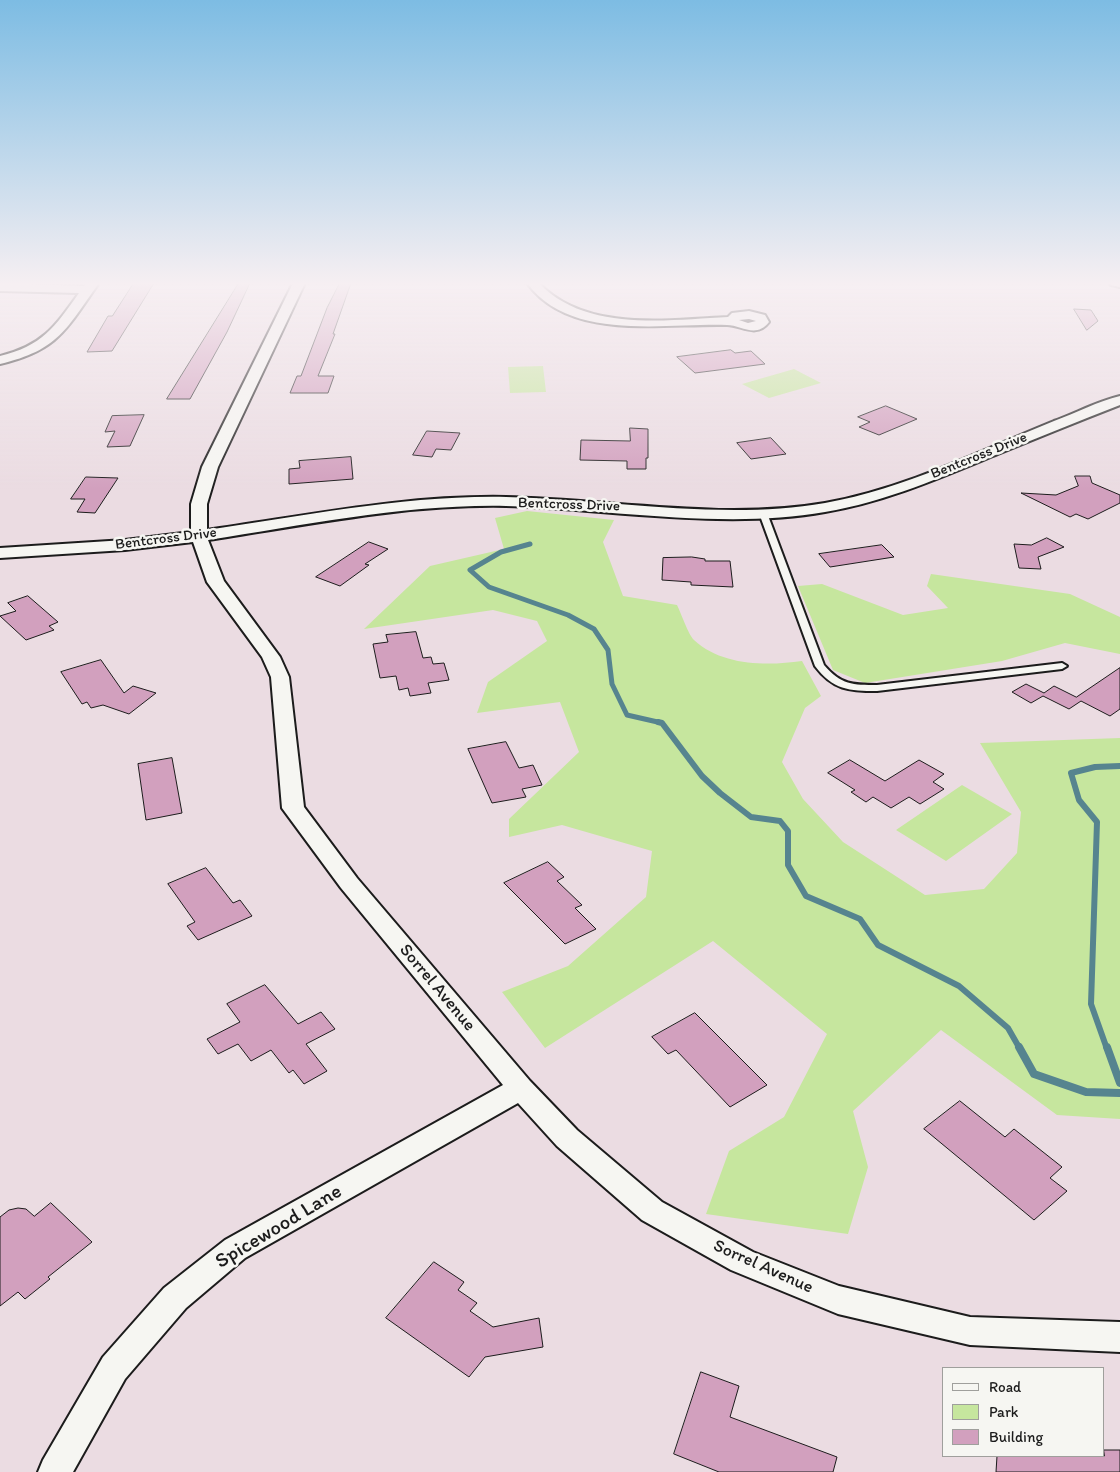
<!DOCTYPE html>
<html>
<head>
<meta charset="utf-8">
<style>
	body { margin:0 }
	#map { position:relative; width:1120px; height:1472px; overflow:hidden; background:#ebdce2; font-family:Itim,sans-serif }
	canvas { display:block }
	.legend { position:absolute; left:942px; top:1367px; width:162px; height:90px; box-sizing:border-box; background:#f6f6f2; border:1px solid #9f9f9c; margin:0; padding:6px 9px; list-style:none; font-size:15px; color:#1c1c1c }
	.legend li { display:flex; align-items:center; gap:10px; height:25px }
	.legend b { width:25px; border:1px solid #9f9f9c }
</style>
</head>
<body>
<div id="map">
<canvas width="1120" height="1472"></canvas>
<ul class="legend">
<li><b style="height:6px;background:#f6f6f2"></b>Road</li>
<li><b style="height:14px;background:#c6e69e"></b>Park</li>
<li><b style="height:14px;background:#d2a0be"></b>Building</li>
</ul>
</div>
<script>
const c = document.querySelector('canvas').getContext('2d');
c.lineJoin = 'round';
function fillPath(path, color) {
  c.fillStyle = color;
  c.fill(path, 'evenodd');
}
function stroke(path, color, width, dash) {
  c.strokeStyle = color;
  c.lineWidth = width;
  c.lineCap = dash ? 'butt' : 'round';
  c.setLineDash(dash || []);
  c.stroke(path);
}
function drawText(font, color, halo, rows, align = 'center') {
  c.font = font + ' Itim,sans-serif';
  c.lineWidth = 5;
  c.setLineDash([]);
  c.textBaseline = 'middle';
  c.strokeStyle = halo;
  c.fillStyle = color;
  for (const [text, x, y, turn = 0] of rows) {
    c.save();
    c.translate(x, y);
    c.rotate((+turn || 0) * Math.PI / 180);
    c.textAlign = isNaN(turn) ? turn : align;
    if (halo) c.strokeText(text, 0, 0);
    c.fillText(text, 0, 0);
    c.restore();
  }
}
fillPath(new Path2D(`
	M543,366L546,392L510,393L508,367Z
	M794,369L821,383L769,398L742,384Z
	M527,511L614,520L603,542L623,596L677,605C681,613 688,634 694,640C722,666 767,666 802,661L821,696L805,708L782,762L803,799L843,842L925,895L984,889L1017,853L1021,812L980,743L1120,738V1119L1057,1115L941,1030L853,1111L868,1167L848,1234L706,1214L729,1151L784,1117L827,1034L713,941L545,1048L502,992L568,966L646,897L652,851L562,825L509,837V819L579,752L560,702L477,713L488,682L547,641L537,621L493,610L364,629L430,566L504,549L495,518Z
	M931,574L1070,594L1120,617V654L1065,643L1002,661L865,683L833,670L798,586L822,584L903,615L948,608L927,586Z
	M962,785L1012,814L946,861L896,830Z`), '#c6e69e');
stroke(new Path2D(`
	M530,544L501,552L470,570L489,587L568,615L594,629L608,650L612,684L627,715L662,723`), '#56848f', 5);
stroke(new Path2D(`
	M658,722L662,723L702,776L720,793L751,817L780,821L788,831V865L806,896L860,919L878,945L959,986L1008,1028L1020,1049
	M1107,1049L1091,1004L1097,822L1079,800L1071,773L1095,767L1120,766`), '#56848f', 6);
stroke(new Path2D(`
	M1019,1047L1034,1074L1086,1092L1120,1093
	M1107,1047L1120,1083`), '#56848f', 8);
const building = new Path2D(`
	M134,283H154L112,351L87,352L108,316H112Z
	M239,283H250L227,332L190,399H167Z
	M340,283H351L333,334H335L318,376H334L328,393H290L297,376H301L327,308Z
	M1074,309L1091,310L1098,321L1087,330Z
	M731,350L735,353L751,351L765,364L695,373L677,357Z
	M886,406L917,419L879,435L859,427L870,422L858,417Z
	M144,415L130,446L107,447L115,431L105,432L112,416Z
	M630,428L648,429V458H646V469H627V461L580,460L581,440L630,441Z
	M427,431L460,433L451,450L436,449L432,457L413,455Z
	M771,438L786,454L751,459L737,443Z
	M351,457L353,479L289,484V469L300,468L299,461Z
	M1075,476H1090L1092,483L1120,495V503L1088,519L1076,514L1070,517L1021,493L1056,495L1078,486Z
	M86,477L118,478L95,513L77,512L85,499H71Z
	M1047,538L1064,547L1038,557L1041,569L1019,568L1014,544L1031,545Z
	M369,542L388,549L365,564L369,565L340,586L316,577Z
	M882,545L894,557L830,567L819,554Z
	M692,557L705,559V561H730L733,587L691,585V582L662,580L663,558Z
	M28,596L58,622L49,626L54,630L26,640L0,616L16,611L8,603Z
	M416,632L423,658L431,657L433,664L444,663L449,680L428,683L431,693L410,696L408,688L399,690L396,676L380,678L373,644L388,642L386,635Z
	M101,660L124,693L133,686L156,693L129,714L103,705L91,708L87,702L82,704L61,672Z
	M1120,668V709L1110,716L1081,701L1069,709L1043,696L1031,703L1012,692L1026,684L1044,693L1054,686L1076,697Z
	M506,742L519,768L533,765L542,785L522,789L526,797L492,803L468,749Z
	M172,758L182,813L146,820L138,764Z
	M850,760L885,781L919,760L944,774L933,782L944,789L920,804L909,797L891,808L873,797L866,802L851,792L855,790L828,773Z
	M548,862L564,877L557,881L582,905L575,908L596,929L565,944L504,883Z
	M206,868L233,903L240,900L252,916L198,940L187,926L195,922L168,884Z
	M265,985L298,1024L321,1012L335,1029L306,1044L327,1071L304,1084L293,1070L289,1073L271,1050L251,1061L238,1044L218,1054L207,1039L240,1022L227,1004Z
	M695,1013L767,1085L730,1107L676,1050L668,1054L652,1037Z
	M960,1101L1005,1137L1014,1129L1062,1167L1050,1178L1067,1191L1034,1220L924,1129Z
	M51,1203L92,1242L48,1277L50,1279L25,1299L18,1292L0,1306V1217L9,1210L18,1208L26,1209L34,1216Z
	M434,1262L464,1282L458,1290L477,1303L470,1311L493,1327L539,1318L543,1347L485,1357L469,1377L386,1318Z
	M701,1372L739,1386L730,1417L837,1457L833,1472H719L674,1454Z
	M1104,1450H1120V1472H996L997,1456H1104Z`);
fillPath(building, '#d2a0be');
stroke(building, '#1c1c1c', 1);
const service = new Path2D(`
	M760,511H763L767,513L824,665C841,685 853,685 877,685L1062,663L1067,666L1062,669L877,691C849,691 833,690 815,666L759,513Z`);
const minor = new Path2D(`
	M0,283L84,286L87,283H99C66,329 59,350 0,364V356C42,346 55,327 79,293L0,291Z
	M293,283H305L218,467L207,504V530C306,516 405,495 506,497C609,499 722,521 825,503C904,489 980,451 1054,421C1076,413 1098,401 1120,396V405C1079,421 1039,437 998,454C942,477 885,502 825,512C725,530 608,509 506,506C406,504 307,525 208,540L224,581L280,657L289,677L304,807L357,878L530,1081L577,1130L662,1202L753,1252L839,1286L970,1317L1120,1322V1352L970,1345L838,1314L731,1270L642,1220L557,1146L518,1103L245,1258L186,1308L125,1379L73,1472H38L43,1460L103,1357L164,1288L225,1240L503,1085L341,888L282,808L271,677L262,657L207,582L193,542L125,550L0,558V548L125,540L191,532V504L202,467Z
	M527,283H539C585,332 667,320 728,317L732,313L749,311L765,315L769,322C756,339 741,325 727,325C664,323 570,342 527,283ZM749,319L756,321L748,323L739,320Z
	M1109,283H1120V287L1111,285Z`);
stroke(service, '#1c1c1c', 4);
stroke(minor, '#1c1c1c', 4);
fillPath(service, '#f6f6f2');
fillPath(minor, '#f6f6f2');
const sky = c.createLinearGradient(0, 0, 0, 489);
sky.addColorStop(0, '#7dbce3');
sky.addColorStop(0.58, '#f6eff2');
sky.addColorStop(1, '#f6eff200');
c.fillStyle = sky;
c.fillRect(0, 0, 1120, 489);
drawText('15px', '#1c1c1c', '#f6f6f2', [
	["Bentcross Drive",979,456,-22],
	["Bentcross Drive",569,505,2],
	["Bentcross Drive",166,539,-7]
]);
drawText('18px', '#1c1c1c', '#f6f6f2', [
	["Sorrel Avenue",437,988,50],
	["Sorrel Avenue",763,1267,24]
]);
drawText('21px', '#1c1c1c', '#f6f6f2', [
	["Spicewood Lane",279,1227,-31]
]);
</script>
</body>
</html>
